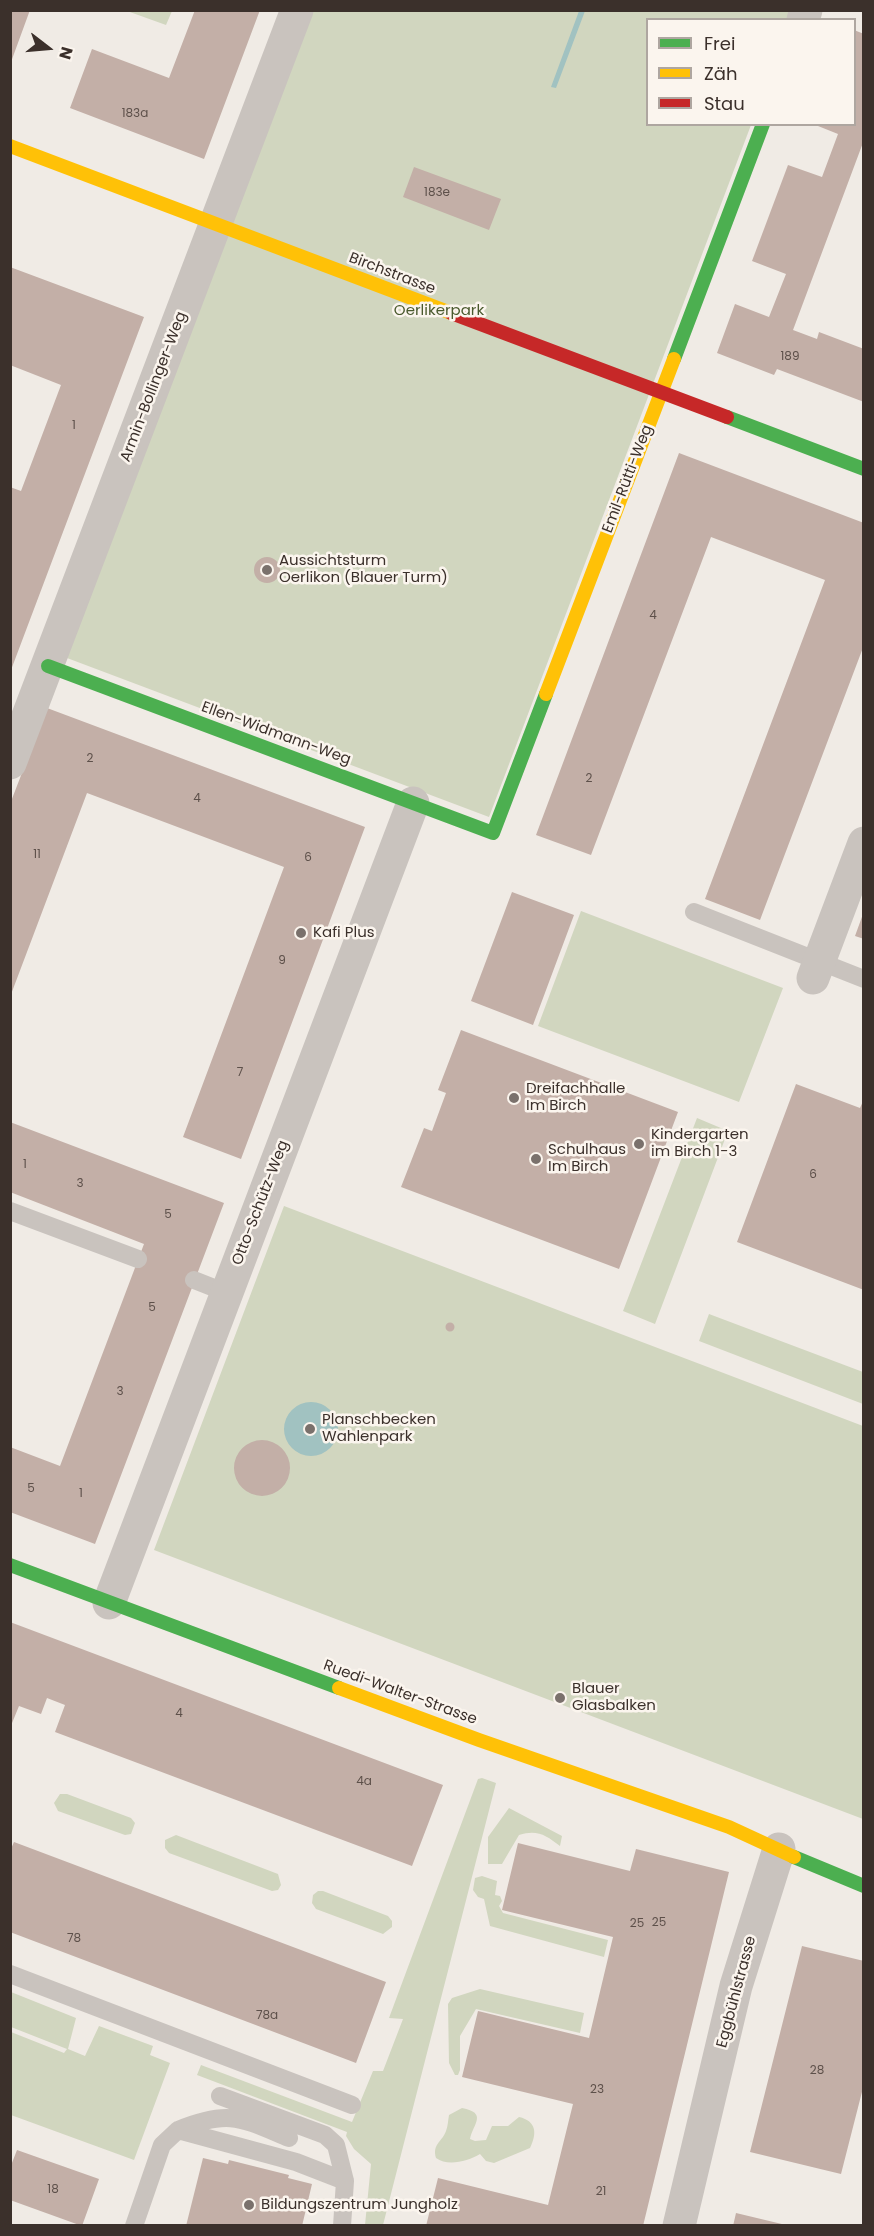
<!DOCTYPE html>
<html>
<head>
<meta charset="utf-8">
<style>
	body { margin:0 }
	#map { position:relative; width:874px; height:2236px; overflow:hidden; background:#f0ebe5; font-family:Poppins,sans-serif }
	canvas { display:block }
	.frame { position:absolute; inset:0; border:12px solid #3b302b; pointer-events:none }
	.legend { position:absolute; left:646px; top:18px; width:210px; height:108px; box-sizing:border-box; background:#fbf5ee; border:2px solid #aea6a0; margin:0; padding:8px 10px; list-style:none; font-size:18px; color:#3b302b }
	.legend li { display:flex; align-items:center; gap:12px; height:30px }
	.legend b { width:30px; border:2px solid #aea6a0 }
	.north { position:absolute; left:18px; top:18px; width:60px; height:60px; -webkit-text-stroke:4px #fbf5ee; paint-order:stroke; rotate:106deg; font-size:16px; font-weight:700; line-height:24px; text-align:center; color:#3b302b }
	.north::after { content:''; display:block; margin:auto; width:21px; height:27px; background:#3b302b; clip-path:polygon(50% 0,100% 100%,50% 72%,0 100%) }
</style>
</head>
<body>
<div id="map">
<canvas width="874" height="2236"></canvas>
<div class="frame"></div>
<ul class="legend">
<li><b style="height:8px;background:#4caf50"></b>Frei</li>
<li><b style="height:8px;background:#ffc107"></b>Zäh</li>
<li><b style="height:8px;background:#c62828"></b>Stau</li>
</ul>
<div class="north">N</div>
</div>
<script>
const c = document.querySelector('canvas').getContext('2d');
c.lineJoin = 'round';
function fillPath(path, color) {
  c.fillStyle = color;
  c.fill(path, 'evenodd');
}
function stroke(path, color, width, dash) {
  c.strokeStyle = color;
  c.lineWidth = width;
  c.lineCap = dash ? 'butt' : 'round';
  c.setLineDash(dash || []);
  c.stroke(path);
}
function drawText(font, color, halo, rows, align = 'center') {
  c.font = font + ' Poppins,sans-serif';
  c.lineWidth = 5;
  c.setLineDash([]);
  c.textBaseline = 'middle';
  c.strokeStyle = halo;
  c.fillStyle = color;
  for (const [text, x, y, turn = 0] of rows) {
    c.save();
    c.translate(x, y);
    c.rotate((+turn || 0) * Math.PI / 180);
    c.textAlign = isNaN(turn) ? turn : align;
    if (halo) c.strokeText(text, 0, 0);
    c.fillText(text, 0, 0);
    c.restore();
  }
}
fillPath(new Path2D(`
	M127,11L172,10V11L166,25Z
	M311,11H794L791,19L648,20V124L751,125L489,817L67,658Z
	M581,911L783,988L739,1102L538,1026Z
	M697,1118L728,1131L655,1324L623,1311Z
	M284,1206L863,1426V1819L154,1550Z
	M709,1314L863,1372V1404L699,1341Z
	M482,1778L496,1783L383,2225H365L371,2164L354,2149L346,2136L347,2132L197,2075L201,2065L352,2122L373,2071H383L403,2019L389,2018L478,1779Z
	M60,1794H67L131,1818L135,1823L131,1834L125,1835L58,1811L54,1803Z
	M509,1808L562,1836L560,1846C546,1835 537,1829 519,1835L502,1864H488V1837Z
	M176,1835L278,1874L281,1885L278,1890L272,1891L169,1853L165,1848V1840Z
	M482,1876L497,1881L495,1895L500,1896L502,1901L499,1906L503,1913L608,1940L604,1957L490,1926L484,1899L478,1897L473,1890L475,1878Z
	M318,1891H323L388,1916L392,1921V1927L383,1934L316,1909L312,1903L313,1895Z
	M480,1989L584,2013L580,2033L476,2009L460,2036V2070L458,2075H455L449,2063L448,2004L452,1998Z
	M11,1992L76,2018L68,2049L85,2056L99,2026L153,2046L150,2055L170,2063L134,2160L11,2115V2032L64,2053L67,2049L11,2027Z
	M462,2108C488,2113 473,2124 470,2139L475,2141L486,2140L492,2126H508L519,2117C537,2121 537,2134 530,2148L494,2163L486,2161L480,2154C468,2161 448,2167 436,2158C432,2144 442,2142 446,2131C448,2126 448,2120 449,2115Z`), '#d1d6bf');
fillPath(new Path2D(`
	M579,11H585L556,88L551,87Z
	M284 1429a27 27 0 1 1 54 0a27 27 0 1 1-54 0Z`), '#a1c2c1');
fillPath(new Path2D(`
	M10,10H30L11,62H10Z
	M195,10H260L204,159L70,108L92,49L169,78Z
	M854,30L864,34V140L793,330L817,339L819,332L864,349V402L777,369L774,375L717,353L735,304L769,317L786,274L752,261L788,165L822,177L838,134L813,124H854Z
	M414,167L501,199L489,230L403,197Z
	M10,267L144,317L11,670L10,487L21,491L61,385L10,365Z
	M679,453L864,523V645L760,920L705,899L825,580L711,537L591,855L536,835Z
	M254 570a13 13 0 1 1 26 0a13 13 0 1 1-26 0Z
	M47,708L365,827L241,1159L183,1137L284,867L87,793L10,997V804Z
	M512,892L574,915L533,1025L471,1001Z
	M863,914L864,915V939L855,936Z
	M461,1030L678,1112L619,1269L401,1187L424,1128L432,1131L446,1093L438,1090Z
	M796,1084L860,1108L864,1099V1290L737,1242Z
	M10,1122L224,1203L95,1544L10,1512V1447L60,1466L144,1244L10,1192Z
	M445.5 1327a4.5 4.5 0 1 1 9 0a4.5 4.5 0 1 1-9 0Z
	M234 1468a28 28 0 1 1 56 0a28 28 0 1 1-56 0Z
	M10,1622L443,1785L412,1866L55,1732L65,1705L47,1698L41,1714L19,1706L10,1728Z
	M14,1842L386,1982L356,2063L10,1932V1851Z
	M518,1843L630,1871L636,1849L729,1872L643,2226H426L438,2178L548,2205L573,2104L462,2077L478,2011L589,2038L613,1937L502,1910Z
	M802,1946L864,1961V2084L841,2174L750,2152Z
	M17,2150L99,2179L82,2226L10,2200V2168Z
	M203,2158L228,2164L229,2160L289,2175L288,2178L312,2184L302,2226H186Z
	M736,2213L786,2225V2226H733Z`), '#c3afa7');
stroke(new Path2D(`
	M694,912L864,979
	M10,1211L138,1259
	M194,1280L227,1293
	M10,1974L352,2105
	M220,2096L325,2135L336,2145L345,2181
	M178,2130C229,2109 241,2118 289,2138
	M134,2226L162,2145L178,2130L296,2162L345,2181L342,2226`), '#c9c3be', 18);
stroke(new Path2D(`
	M803,20L806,10
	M10,763L297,10
	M813,978L864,843
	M109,1603L413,803
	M679,2226L736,1986L779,1849`), '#c9c3be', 33);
stroke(new Path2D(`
	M674,359L763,124
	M727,417L864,469
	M48,666L493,833L546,694
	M10,1565L339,1688
	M794,1857L864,1886`), '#4caf50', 14);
stroke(new Path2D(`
	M10,146L451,313
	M546,694L674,359
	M339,1688L479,1740L729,1827L794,1857`), '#ffc107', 14);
stroke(new Path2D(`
	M451,313L727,417`), '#c62828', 14);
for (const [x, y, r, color] of [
	[267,570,6,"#7a716c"],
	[301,933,6,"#7a716c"],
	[514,1098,6,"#7a716c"],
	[639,1144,6,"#7a716c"],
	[536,1159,6,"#7a716c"],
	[310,1429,6,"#7a716c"],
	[560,1698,6,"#7a716c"],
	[249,2205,6,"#7a716c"]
]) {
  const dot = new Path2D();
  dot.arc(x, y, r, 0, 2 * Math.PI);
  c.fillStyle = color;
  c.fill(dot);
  stroke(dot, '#fbf5ee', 2);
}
drawText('12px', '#5d504a', null, [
	["183a",135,114],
	["183e",437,193],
	["189",790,357],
	["1",74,426],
	["4",653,616],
	["2",90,759],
	["2",589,779],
	["4",197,799],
	["11",37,855],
	["6",308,858],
	["9",282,961],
	["7",240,1073],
	["1",25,1165],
	["6",813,1175],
	["3",80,1184],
	["5",168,1215],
	["5",152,1308],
	["3",120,1392],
	["5",31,1489],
	["1",81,1494],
	["4",179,1714],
	["4a",364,1782],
	["25",659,1923],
	["25",637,1924],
	["78",74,1939],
	["78a",267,2016],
	["28",817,2071],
	["23",597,2090],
	["18",53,2190],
	["21",601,2192]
]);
drawText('15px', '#3b302b', '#fbf5ee', [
	["Birchstrasse",392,274,21],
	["Armin-Bollinger-Weg",154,387,-69],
	["Emil-Rütti-Weg",628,479,-69],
	["Ellen-Widmann-Weg",276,734,20],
	["Otto-Schütz-Weg",261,1203,-69],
	["Ruedi-Walter-Strasse",400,1693,20],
	["Eggbühlstrasse",737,1992,-75]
]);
drawText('15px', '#4a5a2e', '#fbf5ee', [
	["Oerlikerpark",439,311]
]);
drawText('15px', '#3b302b', '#fbf5ee', [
	["Aussichtsturm",279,561],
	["Oerlikon (Blauer Turm)",279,578],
	["Kafi Plus",313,933],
	["Dreifachhalle",526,1089],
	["Im Birch",526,1106],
	["Kindergarten",651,1135],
	["im Birch 1-3",651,1152],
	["Schulhaus",548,1150],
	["Im Birch",548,1167],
	["Planschbecken",322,1420],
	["Wahlenpark",322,1437],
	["Blauer",572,1689],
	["Glasbalken",572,1706],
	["Bildungszentrum Jungholz",261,2205]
], 'left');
</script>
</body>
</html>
